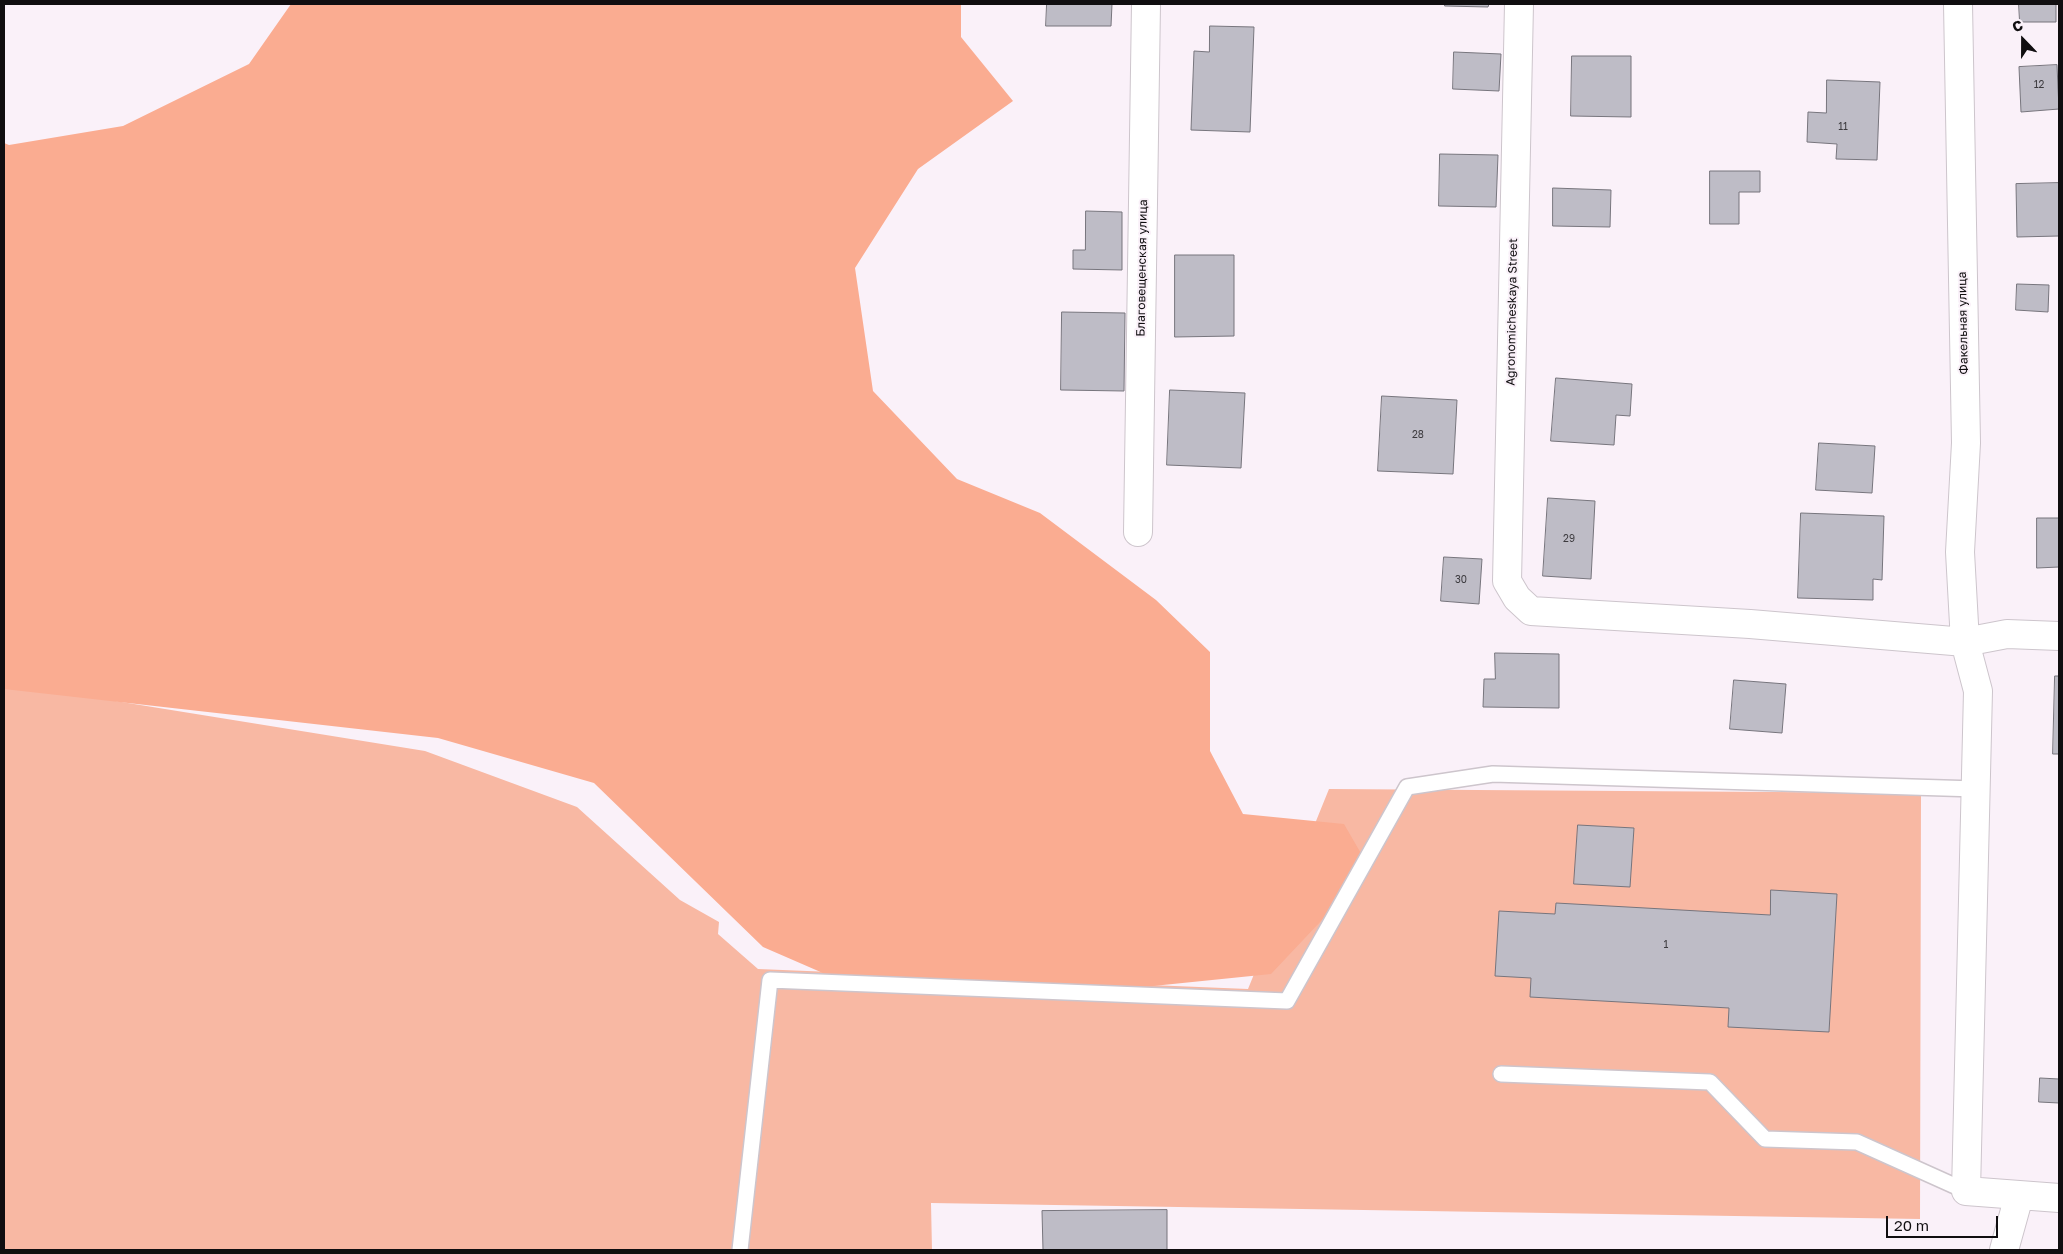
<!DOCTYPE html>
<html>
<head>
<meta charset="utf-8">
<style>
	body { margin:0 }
	#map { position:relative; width:2063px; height:1254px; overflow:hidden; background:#faf1f9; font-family:"Golos Text",sans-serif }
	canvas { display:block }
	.frame { position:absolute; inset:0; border:5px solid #100e10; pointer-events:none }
	.north { position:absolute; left:1998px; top:15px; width:50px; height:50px; -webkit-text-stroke:4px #faf1f9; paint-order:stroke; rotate:338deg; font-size:14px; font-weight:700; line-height:20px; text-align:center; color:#100e10 }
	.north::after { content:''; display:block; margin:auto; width:18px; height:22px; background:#100e10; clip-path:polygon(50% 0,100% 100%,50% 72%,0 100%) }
	.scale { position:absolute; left:1886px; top:1216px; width:112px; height:22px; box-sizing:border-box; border:2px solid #100e10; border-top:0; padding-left:6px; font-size:15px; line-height:18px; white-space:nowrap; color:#100e10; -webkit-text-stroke:4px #faf1f9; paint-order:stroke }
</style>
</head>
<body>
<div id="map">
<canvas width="2063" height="1254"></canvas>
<div class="frame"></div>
<div class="north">С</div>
<div class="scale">20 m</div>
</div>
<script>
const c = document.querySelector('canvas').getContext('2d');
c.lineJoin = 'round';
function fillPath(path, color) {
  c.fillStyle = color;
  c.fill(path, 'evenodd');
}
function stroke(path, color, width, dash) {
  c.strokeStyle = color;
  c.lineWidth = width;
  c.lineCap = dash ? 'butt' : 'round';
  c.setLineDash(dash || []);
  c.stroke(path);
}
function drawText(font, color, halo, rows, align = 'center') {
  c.font = font + ' "Golos Text",sans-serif';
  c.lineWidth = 4;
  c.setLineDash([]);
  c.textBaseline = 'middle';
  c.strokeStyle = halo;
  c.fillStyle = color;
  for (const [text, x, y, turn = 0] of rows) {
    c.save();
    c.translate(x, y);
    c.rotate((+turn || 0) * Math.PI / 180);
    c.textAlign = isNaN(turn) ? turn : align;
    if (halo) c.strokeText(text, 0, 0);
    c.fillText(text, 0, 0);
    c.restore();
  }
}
fillPath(new Path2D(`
	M4,683L425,751L577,807L680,900L719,922L718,934L758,969L1248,989L1329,789L1921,793L1920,1219L931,1203L932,1250H4Z`), '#f8b8a3');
fillPath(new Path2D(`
	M291,4H961V37L1013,101L918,169L855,268L873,391L957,479L1040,513L1156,600L1210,652V751L1243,814L1344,824L1370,869L1271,974L1094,992L862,990L763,947L594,783L438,738L4,689V143L9,145L123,126L249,64Z`), '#faac91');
const building = new Path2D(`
	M1047,4H1112L1111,26H1046Z
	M1445,4H1489L1488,7L1445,6Z
	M2019,4H2056V22H2020Z
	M1210,26L1254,27L1250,132L1191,130L1194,51L1209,52Z
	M1454,52L1501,54L1499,91L1453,89Z
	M1572,56H1631V117L1571,116Z
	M2057,65L2059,109L2021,112L2019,67Z
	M1827,80L1880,82L1877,160L1836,159L1837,144L1807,142L1808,112L1826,113Z
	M1440,154L1498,155L1496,207L1439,206Z
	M1710,171H1760V192H1739V224H1710Z
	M2059,183V236L2017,237L2016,184Z
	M1553,188L1611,190L1610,227L1553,226Z
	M1086,211L1122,212V270L1073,269V250H1085Z
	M1175,255H1234V336L1175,337Z
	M2017,284L2049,285L2048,312L2016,310Z
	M1062,312L1125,313L1124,391L1061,390Z
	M1556,378L1632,384L1630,416L1616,415L1614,445L1551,441Z
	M1170,390L1245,393L1241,468L1167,465Z
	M1382,396L1457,400L1453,474L1378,471Z
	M1819,443L1875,446L1872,493L1816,490Z
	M1548,498L1595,501L1591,579L1543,576Z
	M1801,513L1884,516L1882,580L1873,579V600L1798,598Z
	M2037,518H2059V567L2037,568Z
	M1444,557L1482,559L1479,604L1441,601Z
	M1495,653L1559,654V708L1483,707L1484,679H1495Z
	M2055,676H2059V754H2053Z
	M1734,680L1786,684L1782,733L1730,729Z
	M1578,825L1634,828L1630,887L1574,884Z
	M1771,890L1837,894L1829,1032L1728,1027L1729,1008L1530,997L1531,978L1495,976L1499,911L1555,914L1556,903L1770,915Z
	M2040,1078L2059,1079V1103L2039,1102Z
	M1167,1210V1250H1043L1042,1211Z`);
fillPath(building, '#bebcc6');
stroke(building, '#77757d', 1);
const lane = new Path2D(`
	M1501,1074L1710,1082L1765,1139L1857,1142L1966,1191
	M740,1250L770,980L1287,1001L1407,787L1493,774L1976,789`);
const street = new Path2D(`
	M1519,4L1507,581L1517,598L1531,611L1750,624L1965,642L2007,634L2059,636
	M1958,4L1966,443L1960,552L1965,642L1978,691L1966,1191L2059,1198
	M1138,532L1146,4
	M2004,1250L2019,1196`);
stroke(lane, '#cdc5cc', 18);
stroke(street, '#cdc5cc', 30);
stroke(lane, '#fff', 15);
stroke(street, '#fff', 28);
drawText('10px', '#3c3a3e', null, [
	["12",2039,85],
	["11",1843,127],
	["28",1418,435],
	["29",1569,539],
	["30",1461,580],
	["1",1666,945]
]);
drawText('12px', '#100e10', '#faf1f9', [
	["Благовещенская улица",1142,268,-89],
	["Agronomicheskaya Street",1512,312,-89],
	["Факельная улица",1963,323,-91]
]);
</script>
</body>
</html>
